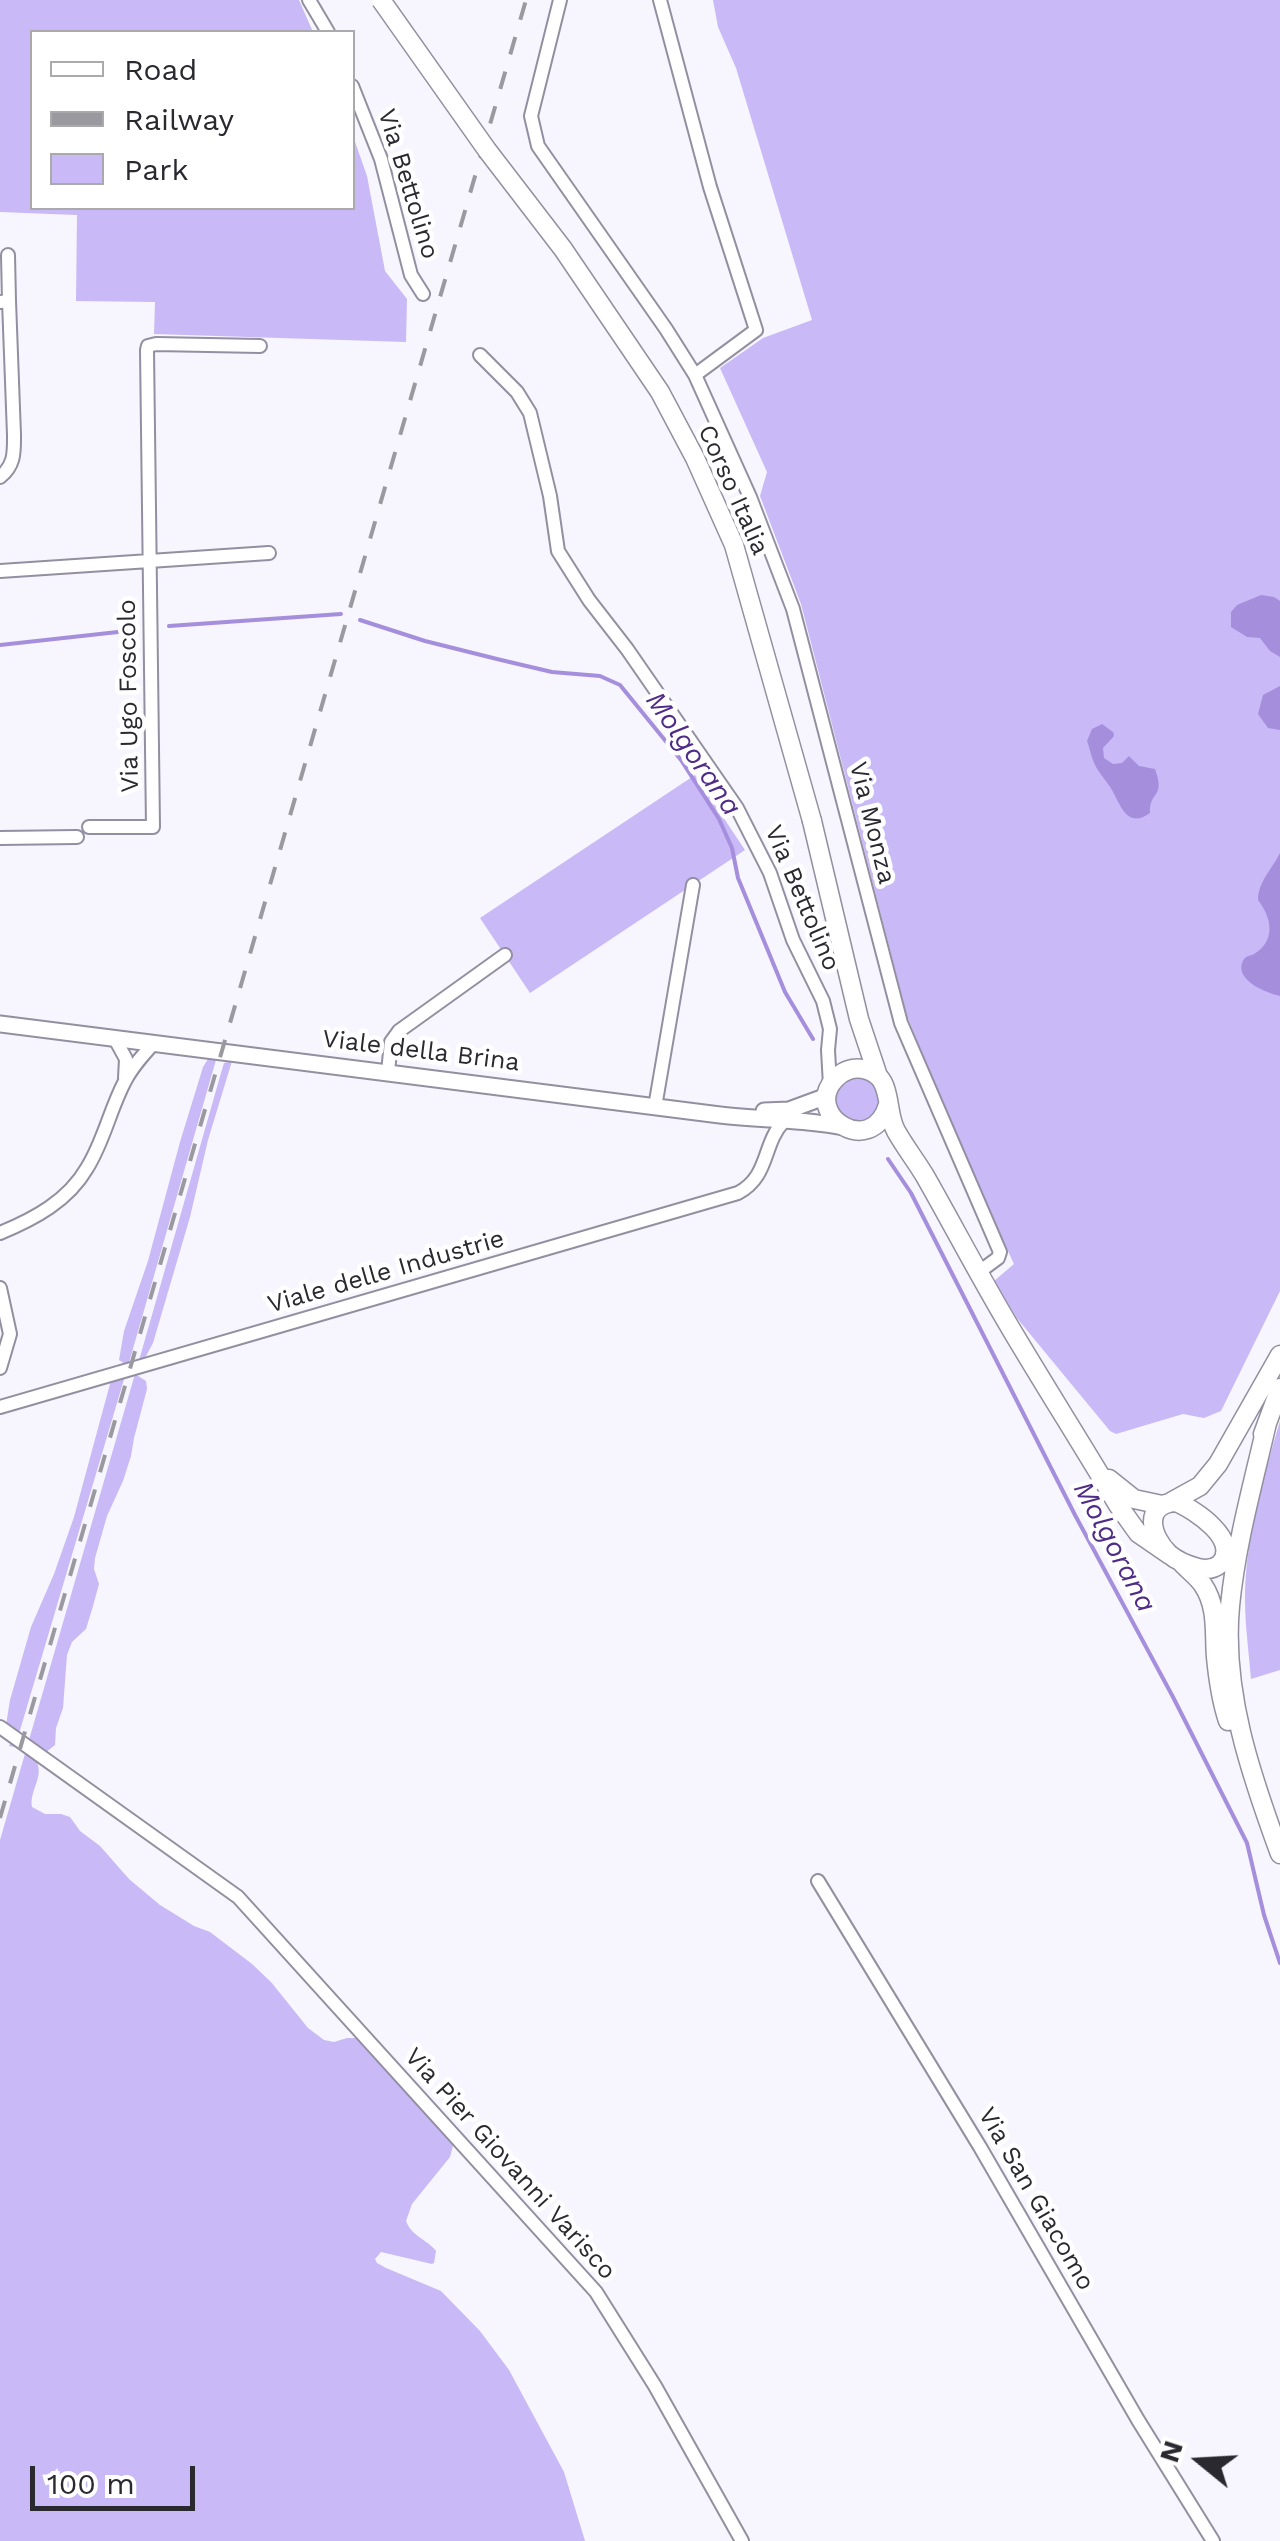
<!DOCTYPE html>
<html>
<head>
<meta charset="utf-8">
<style>
	body { margin:0 }
	#map { position:relative; width:1280px; height:2541px; overflow:hidden; background:#f7f5fd; font-family:"Work Sans",sans-serif }
	canvas { display:block }
	.legend { position:absolute; left:30px; top:30px; width:325px; height:180px; box-sizing:border-box; background:#fff; border:2px solid #aaa9ac; margin:0; padding:12px 18px; list-style:none; font-size:30px; color:#2b2930 }
	.legend li { display:flex; align-items:center; gap:20px; height:50px }
	.legend b { width:50px; border:2px solid #aaa9ac }
	.north { position:absolute; left:1150px; top:2411px; width:100px; height:100px; -webkit-text-stroke:8px #fff; paint-order:stroke; rotate:288deg; font-size:28px; font-weight:700; line-height:40px; text-align:center; color:#2b2930 }
	.north::after { content:''; display:block; margin:auto; width:35px; height:45px; background:#2b2930; clip-path:polygon(50% 0,100% 100%,50% 72%,0 100%) }
	.scale { position:absolute; left:30px; top:2466px; width:165px; height:45px; box-sizing:border-box; border:5px solid #2b2930; border-top:0; padding-left:12px; font-size:30px; line-height:35px; white-space:nowrap; color:#2b2930; -webkit-text-stroke:8px #fff; paint-order:stroke }
</style>
</head>
<body>
<div id="map">
<canvas width="1280" height="2541"></canvas>
<ul class="legend">
<li><b style="height:12px;background:#fff"></b>Road</li>
<li><b style="height:12px;background:#9b99a0"></b>Railway</li>
<li><b style="height:28px;background:#c9b9f7"></b>Park</li>
</ul>
<div class="north">N</div>
<div class="scale">100 m</div>
</div>
<script>
const c = document.querySelector('canvas').getContext('2d');
c.lineJoin = 'round';
function fillPath(path, color) {
  c.fillStyle = color;
  c.fill(path, 'evenodd');
}
function stroke(path, color, width, dash) {
  c.strokeStyle = color;
  c.lineWidth = width;
  c.lineCap = dash ? 'butt' : 'round';
  c.setLineDash(dash || []);
  c.stroke(path);
}
function drawText(font, color, halo, rows, align = 'center') {
  c.font = font + ' "Work Sans",sans-serif';
  c.lineWidth = 9;
  c.setLineDash([]);
  c.textBaseline = 'middle';
  c.strokeStyle = halo;
  c.fillStyle = color;
  for (const [text, x, y, turn = 0] of rows) {
    c.save();
    c.translate(x, y);
    c.rotate((+turn || 0) * Math.PI / 180);
    c.textAlign = isNaN(turn) ? turn : align;
    if (halo) c.strokeText(text, 0, 0);
    c.fillText(text, 0, 0);
    c.restore();
  }
}
fillPath(new Path2D(`
	M0,0H299L313,32H32V208H352L353,136L367,176L385,271L407,299L406,342L154,334L155,302L76,301L77,215L0,212Z
	M713,0H1280V1291L1221,1411L1204,1418L1183,1414L1116,1434L1110,1431L1016,1317L994,1281L1014,1264L964,1156L907,1016L801,604L760,496L767,472L720,368L763,338L812,320L736,68L718,27Z
	M695,775L745,850L530,993L480,918Z
	M210,1056L216,1058V1060L128,1366L119,1360L124,1331L148,1261L180,1142L203,1067Z
	M232,1061L208,1140L190,1217L153,1343L145,1358L138,1364L221,1073L224,1063Z
	M835 1100a23 23 0 1 1 46 0a23 23 0 1 1-46 0Z
	M135,1374L146,1381L147,1389L134,1438L131,1456L123,1481L107,1516L95,1558L94,1569L99,1584L93,1606L86,1629L72,1642L67,1655L63,1708L56,1728L55,1745L36,1760C45,1777 29,1790 32,1807L45,1814H61L70,1817L80,1831L100,1846L129,1879L160,1905L194,1926L210,1932L252,1964L271,1982L308,2028L324,2040L334,2042L347,2038H359L454,2142L450,2157L412,2204L406,2221C412,2237 427,2239 436,2251L434,2263L432,2264L381,2252L375,2259L377,2263L386,2268L441,2291L480,2331L509,2370L564,2472L585,2541H0V1840Z
	M125,1376L15,1747L9,1746L14,1733L6,1725L10,1700L31,1627L54,1574L74,1517L110,1384L114,1379Z
	M1280,1421V1670L1251,1679C1249,1653 1245,1626 1245,1600C1245,1539 1263,1479 1280,1421Z`), '#c9b9f7');
fillPath(new Path2D(`
	M1261,595L1274,597L1280,601V657L1270,651L1260,638L1247,637L1231,627V612L1237,605Z
	M1280,686V730L1268,728L1258,714L1263,695Z
	M1102,724L1113,732L1114,736L1103,748L1104,758L1113,764L1122,763L1129,756L1139,766L1155,769C1166,799 1149,790 1150,813C1129,828 1122,809 1114,794C1109,783 1100,775 1095,765C1091,757 1090,749 1087,741L1092,729Z
	M1280,853V996C1267,993 1236,981 1242,963C1245,955 1248,957 1254,954C1276,941 1272,918 1258,900C1258,882 1272,869 1280,853Z`), '#a58fdd');
stroke(new Path2D(`
	M360,620L425,641L501,660L552,672L600,676L620,685L681,760L719,819L732,848L738,878L785,992L813,1039
	M169,626L341,614
	M0,645L136,630
	M888,1159L911,1193L1075,1515L1173,1697L1247,1843L1264,1915L1280,1963`), '#a58fdd', 4);
const minor = new Path2D(`
	M309,0L328,32
	M560,0L531,116L538,146L666,329L695,375L750,497L793,609L901,1023L1000,1252L998,1258L979,1272
	M660,0L710,187L756,330L695,375
	M352,86L381,159L411,275L423,294
	M8,255L9,301
	M0,302L9,301L14,435C14,452 15,465 0,477
	M480,355L517,392L530,413L550,496L558,551L589,600L627,649L737,808L770,873L793,940L823,1001L830,1029L828,1050L830,1085
	M0,571L269,553
	M89,827H153L147,350L148,346L156,344L260,346
	M0,838L77,837
	M115,1039L126,1059L125,1078
	M388,1072L391,1042L399,1031L505,955
	M655,1107L693,885
	M0,1233C34,1219 68,1201 87,1168C104,1141 110,1109 125,1081C132,1067 143,1055 154,1043
	M0,1288L10,1334L0,1368
	M0,1407L738,1193C770,1176 762,1144 784,1121
	M0,1727L238,1897L596,2292L655,2386L742,2541
	M818,1881L980,2147L1138,2420L1213,2541`);
const tertiary = new Path2D(`
	M0,1024L720,1115C762,1120 803,1119 844,1127
	M764,1111L789,1110L827,1096`);
const secondary = new Path2D(`
	M812,821L859,1019L878,1076
	M888,1105C871,1160 802,1114 835,1079C842,1071 853,1067 863,1069C895,1075 884,1110 896,1131C905,1147 916,1161 925,1176C954,1227 981,1279 1011,1329C1046,1388 1083,1446 1118,1505L1138,1533L1170,1555
	M1267,1423C1253,1484 1236,1544 1230,1606C1222,1692 1251,1775 1280,1854
	M1263,1434L1280,1388
	M1109,1479L1134,1499L1162,1505
	M1171,1502L1200,1486L1218,1464L1280,1355
	M1176,1502C1194,1509 1242,1541 1220,1564C1213,1570 1206,1570 1198,1568C1187,1565 1177,1561 1169,1554C1151,1537 1142,1504 1176,1502Z
	M1181,1562C1188,1570 1198,1577 1203,1585C1218,1607 1214,1633 1216,1657C1218,1678 1221,1700 1228,1721`);
stroke(minor, '#938fa0', 16);
stroke(tertiary, '#938fa0', 19);
stroke(secondary, '#938fa0', 21);
stroke(minor, '#fff', 12);
stroke(tertiary, '#fff', 15);
stroke(secondary, '#fff', 18);
stroke(new Path2D(`
	M0,1818L526,0`), '#9b99a0', 4, [18, 18]);
const secondaryBridge = new Path2D(`
	M381,0L487,150L563,249L660,392L695,458L734,545L812,821`);
stroke(secondaryBridge, '#938fa0', 21, []);
stroke(secondaryBridge, '#fff', 18);
drawText('25px', '#2b2930', '#fff', [
	["Via Bettolino",408,184,73],
	["Corso Italia",733,490,66],
	["Via Ugo Foscolo",129,696,-91],
	["Via Monza",872,823,76],
	["Via Bettolino",802,898,67],
	["Viale della Brina",421,1051,7],
	["Viale delle Industrie",386,1272,-16],
	["Via Pier Giovanni Varisco",510,2164,48],
	["Via San Giacomo",1036,2199,60]
]);
drawText('italic 28px', '#4e2c87', '#fff', [
	["Molgorana",693,754,55],
	["Molgorana",1114,1547,62]
]);
</script>
</body>
</html>
